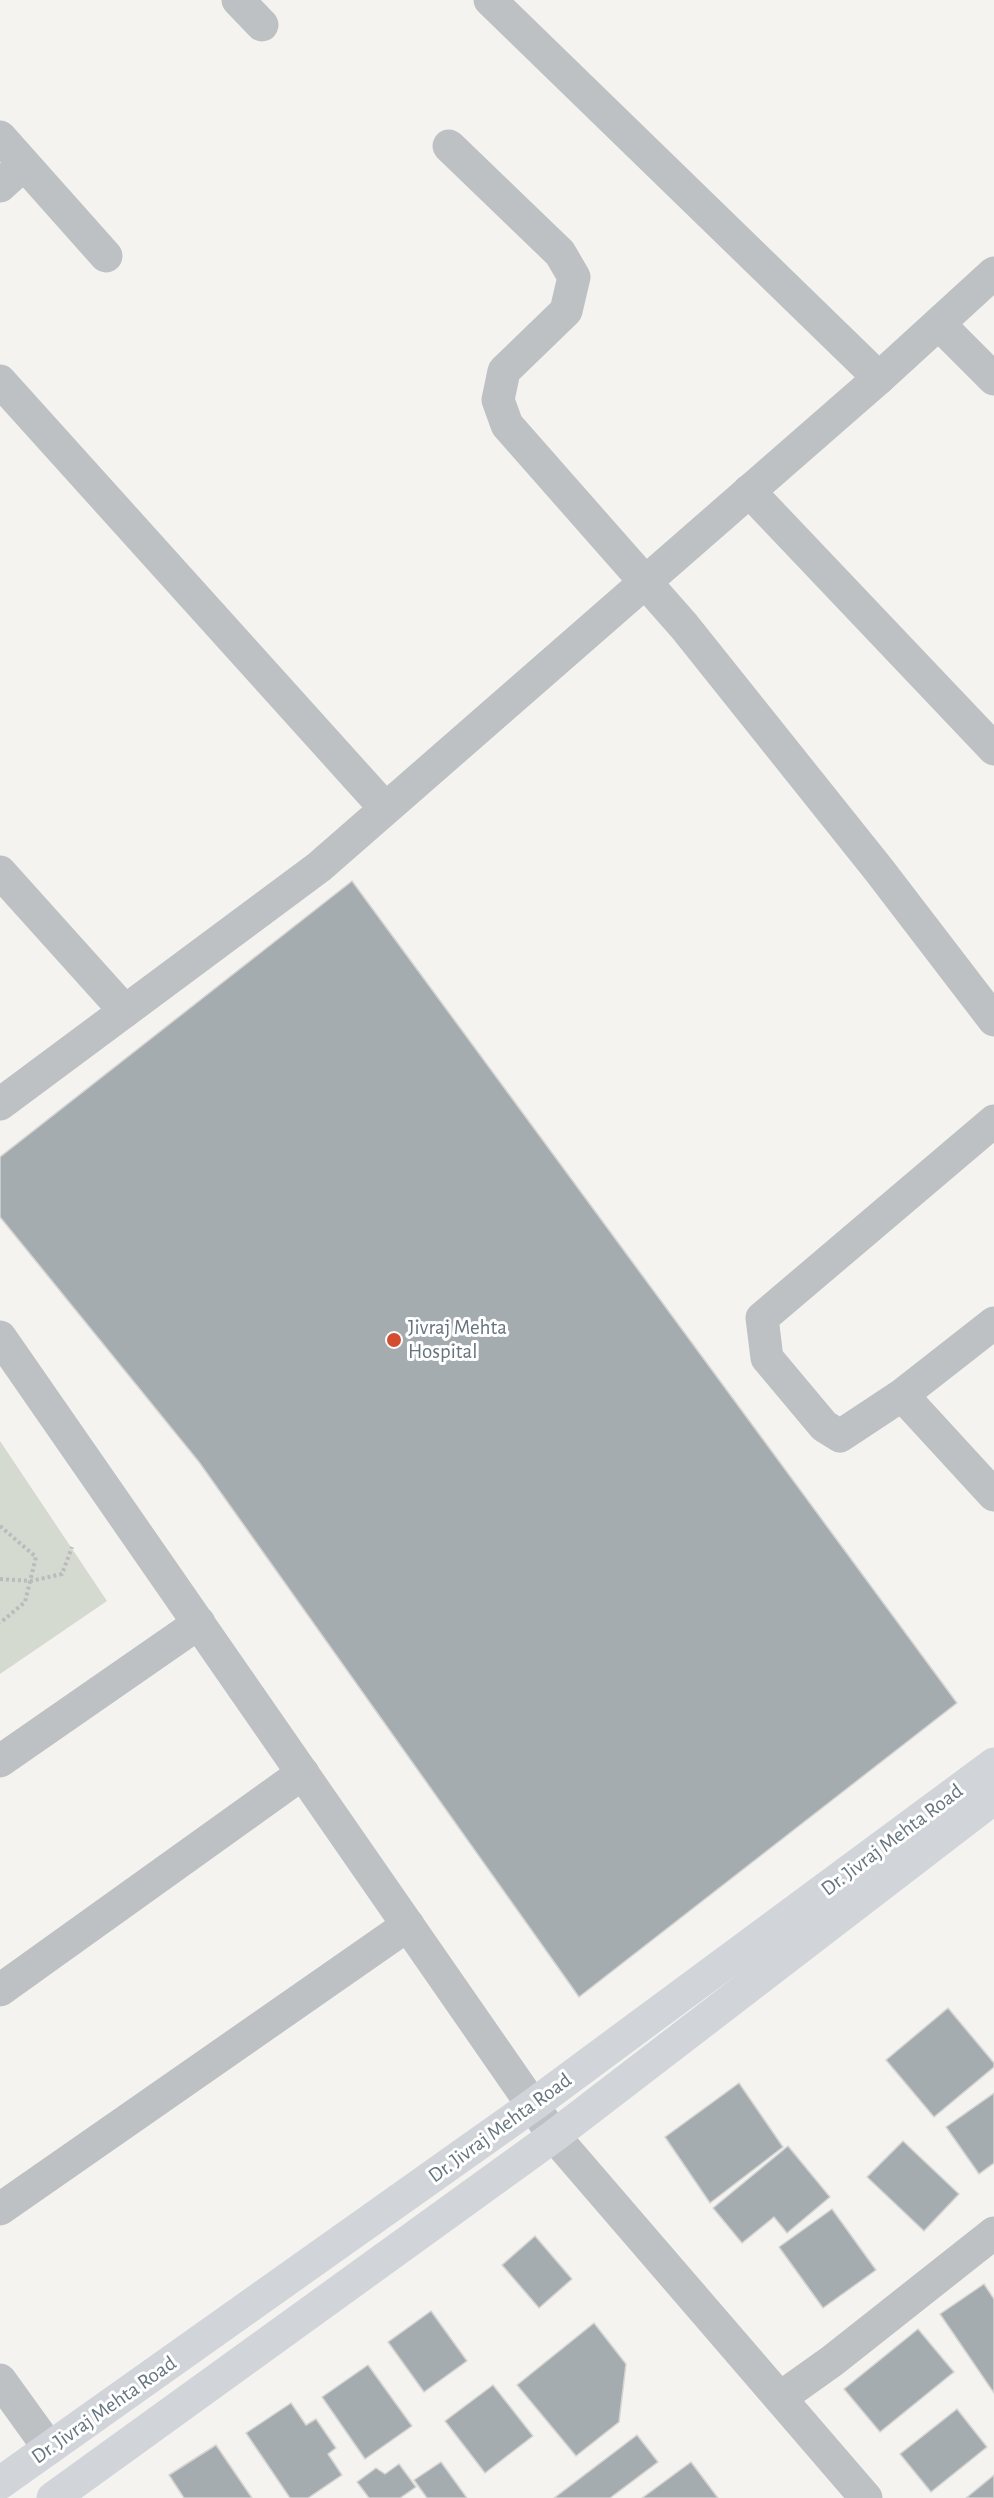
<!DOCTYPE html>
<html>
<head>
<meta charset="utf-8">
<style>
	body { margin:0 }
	canvas { display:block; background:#f4f3f0 }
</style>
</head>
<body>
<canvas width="994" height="2498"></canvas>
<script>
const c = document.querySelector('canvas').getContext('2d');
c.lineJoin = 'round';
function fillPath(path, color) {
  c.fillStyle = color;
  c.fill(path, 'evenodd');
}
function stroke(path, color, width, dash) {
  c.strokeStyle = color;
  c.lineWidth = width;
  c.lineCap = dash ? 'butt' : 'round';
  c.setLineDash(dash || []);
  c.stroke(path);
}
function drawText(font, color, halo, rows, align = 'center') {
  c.font = font + ' "Alegreya Sans",sans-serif';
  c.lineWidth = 6;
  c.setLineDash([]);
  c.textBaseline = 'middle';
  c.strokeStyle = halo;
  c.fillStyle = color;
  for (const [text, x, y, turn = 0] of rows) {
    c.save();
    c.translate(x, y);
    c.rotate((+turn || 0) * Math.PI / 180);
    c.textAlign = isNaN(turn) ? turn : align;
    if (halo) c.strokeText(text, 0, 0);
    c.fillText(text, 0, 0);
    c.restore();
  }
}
fillPath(new Path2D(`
	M0,1441L107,1601L0,1674Z`), '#d5dad1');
const building = new Path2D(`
	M352,881L957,1703L579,1997L199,1462L0,1217V1157Z
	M948,2008L994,2063V2067L934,2117L886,2060Z
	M739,2083L783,2147L710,2203L665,2137Z
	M994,2093V2163L979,2174L946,2127Z
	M903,2141L959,2194L924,2231L867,2177Z
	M788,2146L830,2197L787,2233L774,2217L742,2243L713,2208Z
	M832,2209L876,2270L823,2308L779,2247Z
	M535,2236L572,2279L539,2308L502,2265Z
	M984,2284L994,2299V2393L940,2314Z
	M431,2311L467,2361L424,2392L388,2342Z
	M594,2323L626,2364L619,2422L576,2456L517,2385Z
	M918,2329L954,2372L880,2432L844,2389Z
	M368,2365L412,2426L365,2459L322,2397Z
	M493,2385L533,2436L485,2473L445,2421Z
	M291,2403L306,2425L316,2419L336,2448L328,2454L342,2475L308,2498H290L246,2433Z
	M957,2409L987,2447L931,2492L900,2454Z
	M637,2435L658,2462L610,2498H554Z
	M216,2445L252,2498H184L169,2475Z
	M441,2462L467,2498H427L414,2480Z
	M691,2462L718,2498H642Z
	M399,2464L416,2487L400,2498H369L357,2482L376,2468L385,2474Z
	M994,2475V2498H966Z`);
fillPath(building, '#a5acb0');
stroke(building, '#d5d5d3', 1.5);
stroke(new Path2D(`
	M0,1526L36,1557L25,1602L0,1623
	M0,1579L31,1581L62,1574L72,1547`), '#b9bbbd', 4, [3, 3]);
stroke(new Path2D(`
	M238,0L262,25
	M490,0L879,378
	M0,137L106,256
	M449,146L560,253L574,277L566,311L504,371L498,400L507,425L684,626L879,870L994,1020
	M0,186L24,164
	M939,324L994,379
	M0,381L385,808
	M749,491L994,749
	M0,872L125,1011
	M994,1121L762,1318L767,1358L824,1426L840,1436L902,1395L994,1323
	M902,1395L994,1495
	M0,1761L199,1623
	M0,1990L303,1773
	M0,2209L408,1925
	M0,2380L49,2448
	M780,2398L832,2361L994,2233`), '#bdc1c4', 33);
stroke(new Path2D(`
	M0,1104L319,867L879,378L994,273
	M0,1337L554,2136L866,2498`), '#bdc1c4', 33);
stroke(new Path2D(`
	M0,2483L533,2105L994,1764
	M53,2498L554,2136L994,1798`), '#d1d5d9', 33);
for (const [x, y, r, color] of [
	[394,1340,8,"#d34e31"]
]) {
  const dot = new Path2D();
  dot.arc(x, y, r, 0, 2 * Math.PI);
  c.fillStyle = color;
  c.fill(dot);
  stroke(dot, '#fff', 2);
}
drawText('21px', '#65747e', '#fff', [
	["Jivraj Mehta",408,1328],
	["Hospital",408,1352]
], 'left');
drawText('21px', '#65747e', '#fff', [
	["Dr. Jivraj Mehta Road",892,1840,-37],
	["Dr. Jivraj Mehta Road",500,2128,-36],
	["Dr. Jivraj Mehta Road",104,2410,-35]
]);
</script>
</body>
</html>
